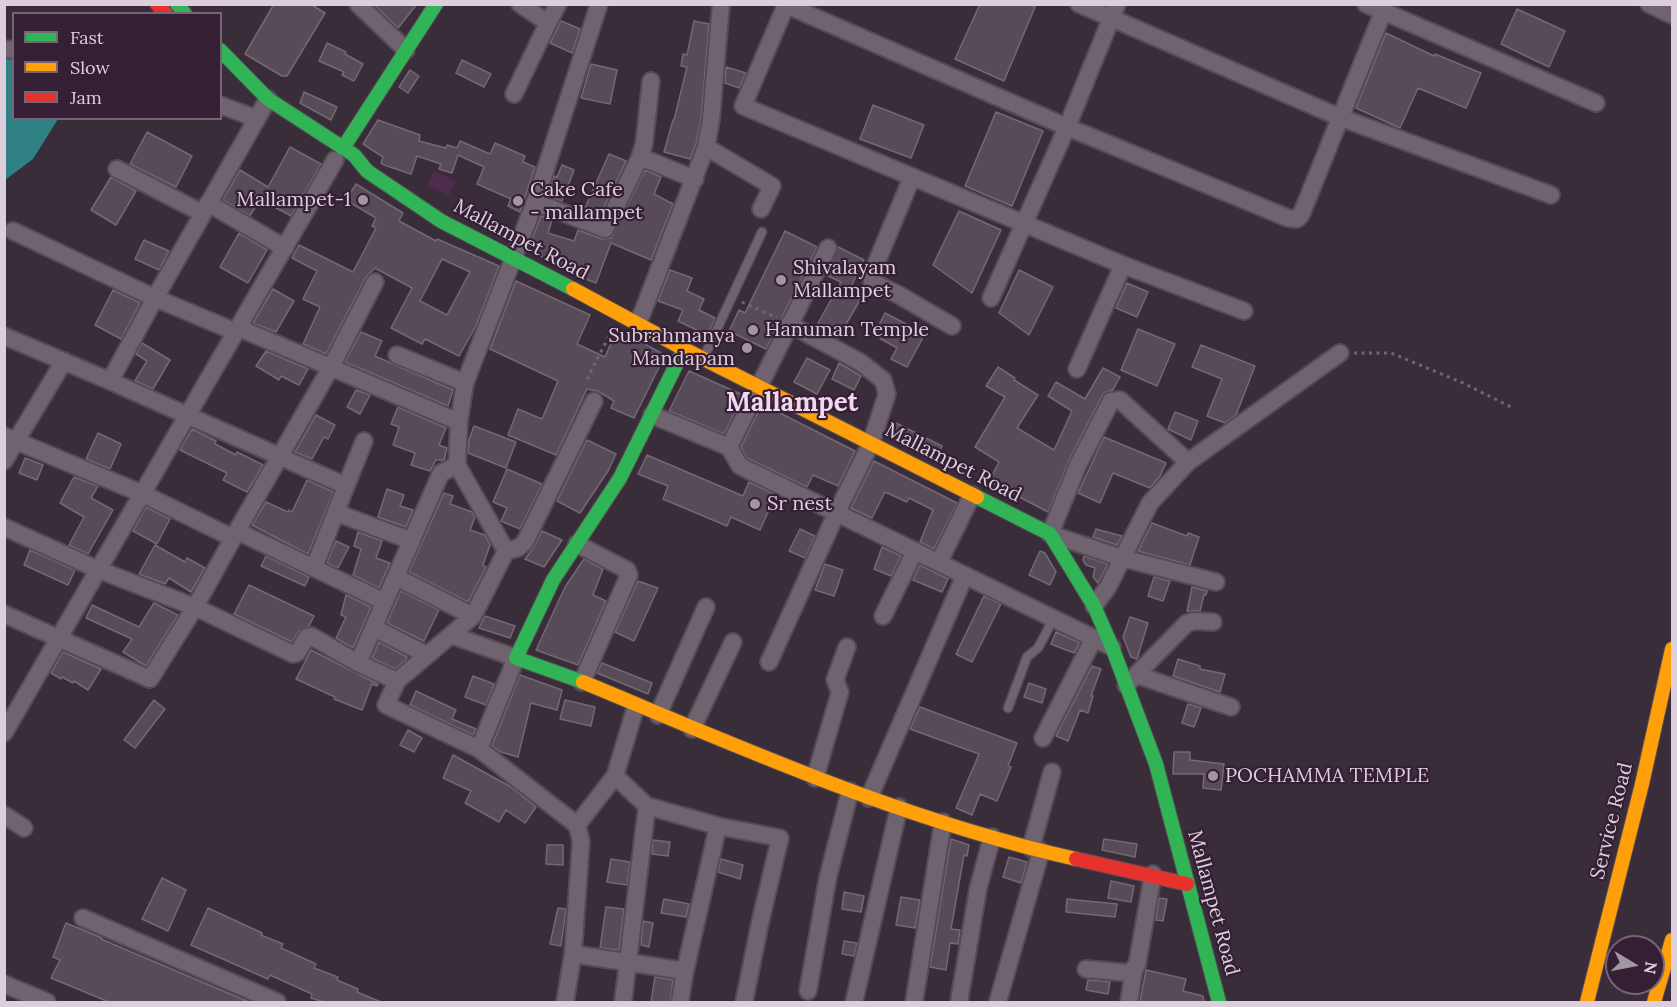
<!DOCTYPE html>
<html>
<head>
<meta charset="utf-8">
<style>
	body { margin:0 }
	#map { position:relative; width:1677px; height:1007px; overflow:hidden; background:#392d39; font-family:Lora,serif }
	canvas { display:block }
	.frame { position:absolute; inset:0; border:6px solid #dccedc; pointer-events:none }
	.legend { position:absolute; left:12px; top:12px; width:210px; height:108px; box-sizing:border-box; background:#341f34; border:2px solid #776577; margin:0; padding:8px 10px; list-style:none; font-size:18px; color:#dccedc }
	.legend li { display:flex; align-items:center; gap:12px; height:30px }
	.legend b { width:30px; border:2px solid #776577 }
	.north { position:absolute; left:1605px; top:935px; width:60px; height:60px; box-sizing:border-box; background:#341f34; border:2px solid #776577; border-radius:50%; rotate:100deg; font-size:16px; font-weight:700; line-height:24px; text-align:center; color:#dccedc }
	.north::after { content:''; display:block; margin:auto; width:21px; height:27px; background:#a396a3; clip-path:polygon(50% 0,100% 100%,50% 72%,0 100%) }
</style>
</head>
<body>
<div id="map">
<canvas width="1677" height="1007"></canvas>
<div class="frame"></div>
<ul class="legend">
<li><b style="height:8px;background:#30b455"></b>Fast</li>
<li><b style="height:8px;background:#ff9f0a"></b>Slow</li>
<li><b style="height:8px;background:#e5322d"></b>Jam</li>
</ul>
<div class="north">N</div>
</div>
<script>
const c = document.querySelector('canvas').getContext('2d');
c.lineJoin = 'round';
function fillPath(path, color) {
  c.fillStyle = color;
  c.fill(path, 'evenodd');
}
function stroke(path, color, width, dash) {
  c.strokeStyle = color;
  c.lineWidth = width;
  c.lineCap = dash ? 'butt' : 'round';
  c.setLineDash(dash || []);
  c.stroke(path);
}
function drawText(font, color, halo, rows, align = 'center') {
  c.font = font + ' Lora,serif';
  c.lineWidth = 4.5;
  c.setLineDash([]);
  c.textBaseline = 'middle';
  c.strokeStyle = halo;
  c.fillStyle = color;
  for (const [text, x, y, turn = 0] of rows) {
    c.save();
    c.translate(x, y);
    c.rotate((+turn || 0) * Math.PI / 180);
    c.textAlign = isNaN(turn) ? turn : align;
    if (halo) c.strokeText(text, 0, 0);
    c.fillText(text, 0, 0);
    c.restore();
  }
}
fillPath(new Path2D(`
	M434,171L456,181L449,195L427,185Z`), '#4f2c4f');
fillPath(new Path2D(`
	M5,58L13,60L14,118L58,119L33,159L5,180Z`), '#308183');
const building = new Path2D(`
	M274,4H310L325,13L287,76H282L245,54Z
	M374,4H417L398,28Z
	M980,4H1028L1035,7L1004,81L955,59Z
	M1517,9L1565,31L1549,67L1501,44Z
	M561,21L580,29L572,53L550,43Z
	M694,21L709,24L701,119L696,144L690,159L664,152L673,120H674L687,67L681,66L683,54L687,55Z
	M1386,33L1434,56L1435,54L1481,73L1466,108L1418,88L1400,128L1356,108Z
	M327,43L346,52L345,54L363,64L354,81L342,75L344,72L319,61Z
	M462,60L491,74L484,87L456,73Z
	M591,64L617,70L610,104L581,98Z
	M726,67L746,73L739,88L725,83Z
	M410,70L419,76L408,93L399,87Z
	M304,92L337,107L331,120L300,103Z
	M873,105L924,125L911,158L860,139Z
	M996,112L1043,131L1012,206L965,186Z
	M378,120L420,135L419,141L446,148L447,145L457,148L460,141L490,154L495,143L525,156L523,162L535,167L520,212L508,206L511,199L477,184L484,167L458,155L452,173L439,169L441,164L417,156L411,174L384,165L381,163L383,157L363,144Z
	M147,132L192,156L176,187L130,164Z
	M290,147L321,164L291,216L260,199L250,216L223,200L240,170L268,187Z
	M609,154L626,161L600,216L584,210Z
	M562,165L574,170L562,201L548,196L554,176L557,177Z
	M645,170L661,177L654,194L673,204L651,260L611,243L596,283L580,277L564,268L565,265L552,262L528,249L541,216L552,220L548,233L574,241L578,230L602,239L611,238Z
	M111,177L136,191L116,225L91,210Z
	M356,184L403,213L399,221L436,241L437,239L499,266L476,326L459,356L425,339L422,344L391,328L412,288L375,268L366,277L326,354L303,344L320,307L303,299L317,271L292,258L299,245L353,272L376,228L372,226L376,218L346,200ZM442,259L470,272L447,315L420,301Z
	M959,211L1001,230L972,293L933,265Z
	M785,231L817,247L766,349L729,331L739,310L745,313Z
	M239,233L267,250L248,283L220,267Z
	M144,240L169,251L159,270L135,259Z
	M838,247L864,260L848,293L860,300L838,338L816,327L841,282L826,275Z
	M670,270L692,278L687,291L704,299L699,310L715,318L707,335L678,321L683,310L658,301Z
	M1019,270L1053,287L1029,335L999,313Z
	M516,281L590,315L577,344L605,357L617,329L665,355L634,418L611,408L614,401L598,391L587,389L556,455L508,435L518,409L542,419L558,381L490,349Z
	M1127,283L1148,292L1137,317L1116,308Z
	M273,289L294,301L276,332L253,323Z
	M113,290L140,303L121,339L95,325Z
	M885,313L925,334L907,367L891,359L897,348L874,335Z
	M1138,329L1175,344L1157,386L1121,370Z
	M361,332L382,341L375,356L453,390L448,406L345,362Z
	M142,343L170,360L153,389L135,381L147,361L136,354Z
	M1201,345L1255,366L1236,415L1225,423L1207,416L1222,379L1192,367Z
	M266,351L308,369L299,385L281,376L279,380L256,366Z
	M807,358L830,370L817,394L794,382Z
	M839,363L861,376L854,390L832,379Z
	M998,367L1015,378L1014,380L1038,395L1017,428L1054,450L1072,411L1048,396L1056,382L1085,399L1103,368L1120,377L1113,390L1106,392L1102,396L1069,460L1048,512L989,481L999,462L975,447L1005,397L986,386Z
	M689,371L743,395L724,434L669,411Z
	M356,390L370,395L360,414L347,407Z
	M762,404L855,451L838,486L813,475L807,487L747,458L741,447Z
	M398,407L446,428L439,445L447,448L444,460H436L430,471L411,465L415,453L393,445L399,427L391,424Z
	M1175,412L1198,421L1191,440L1168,429Z
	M316,415L335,425L328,439L324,437L312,459L295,452Z
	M894,422L942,446L936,460L887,436Z
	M474,426L516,442L506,468L468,453L469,440Z
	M192,429L216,441L215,444L236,455L237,452L263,465L247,492L223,480L227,473L180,450Z
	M98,433L121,444L110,469L86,459Z
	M1104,437L1166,463L1160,476L1150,488L1113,473L1100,503L1078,493Z
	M587,440L616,454L608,471L580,513L557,501Z
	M647,455L743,496L749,482L776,495L760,530L731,517L727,526L663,499L668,486L638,474Z
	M25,458L43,465L37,480L19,473Z
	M874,461L957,503L934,549L920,542L933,510L909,498L907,502L885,492L872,518L851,508Z
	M507,469L542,484L520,529L501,521L507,508L493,502Z
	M74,477L98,486L91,498L113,510L88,554L69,545L84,517L60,503Z
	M307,480L333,492L308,554L252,525L266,502L288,512L289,510L292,512Z
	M387,489L404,495L400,506L413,510L406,527L378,517Z
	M444,493L453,496L450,504L472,512L475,517L470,530L485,535L490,545L483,565L486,567L468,602L409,572Z
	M146,507L170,519L157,544L133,531Z
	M1152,523L1187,536L1188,533L1199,537L1190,565L1138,551Z
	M800,529L815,536L805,558L789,551Z
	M1096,529L1122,536L1117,545L1093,537Z
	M542,531L562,540L544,567L525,559L534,547Z
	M358,532L382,541L376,558L390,563L379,588L353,575L361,549L354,546Z
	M336,541L349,547L338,568L327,563Z
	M155,545L185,562L187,558L205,568L191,592L169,578L165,584L139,574Z
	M882,547L901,556L891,576L874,569Z
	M30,550L75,570L68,585L24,565Z
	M1040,551L1045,553L1056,572L1050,585L1029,575Z
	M266,556L309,577L305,586L261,566Z
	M1084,556L1108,564L1098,583L1093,577L1095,568L1086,565L1083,560Z
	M584,559L603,569L593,595L606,601L578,665L536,650L565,587Z
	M825,564L843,570L834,596L815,590Z
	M920,565L948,579L942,592L913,580Z
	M1154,577L1170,581L1163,601L1148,596Z
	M638,581L658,588L634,641L615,632Z
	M249,585L314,616L309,626L299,631L292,642L234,614Z
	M1192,587L1207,591L1206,595H1204L1200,611H1187Z
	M401,591L439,610L424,641L387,623Z
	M346,595L371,607L353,648L336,638L346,617L341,615Z
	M984,596L1001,604L972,662L956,654Z
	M154,603L178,615L146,666L123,652L132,639L86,618L92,605L139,627Z
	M485,616L515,626L510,638L479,628Z
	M1130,617L1148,623L1137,659L1131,657L1123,637Z
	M1056,632L1080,643L1074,653L1051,644Z
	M379,642L407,657L406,660L395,669L372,658Z
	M311,650L378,684L377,686L372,684L362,710L334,699L335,697L296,679Z
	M63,652L101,669L88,690L74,681L73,683L62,677L61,679L51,673Z
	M1178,659L1200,666V669L1225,674L1220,692L1173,676Z
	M602,663L652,683L648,694L597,673Z
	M1092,666L1101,669L1091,696H1093L1088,713L1080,710L1068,741L1056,736Z
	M520,675L562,690L557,710L531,703L518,757L501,752L492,746Z
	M473,676L494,684L486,705L465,697Z
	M1029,683L1046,689L1042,703L1024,697Z
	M416,691L456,710L452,719L476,729L473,735L410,705Z
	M154,700L165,709L135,748L124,740Z
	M565,700L595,707L591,726L560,719Z
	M1188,704L1201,708L1194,727L1182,723Z
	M920,707L1017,743L1008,766L1011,767L997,801L980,794L972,815L956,808L979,754L910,729Z
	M408,730L422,738L414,752L400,745Z
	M1174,752H1190V760L1224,764L1221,790L1203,788L1204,774H1173Z
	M453,755L511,787L536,807L525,823L506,810L499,822L465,803L471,791L443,778Z
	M951,839L969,845L967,856L964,855L951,929L960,930L958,944L950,943L946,970L930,967Z
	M1104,839L1137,844L1135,857L1102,850Z
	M653,840L670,842L668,856L652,854Z
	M547,845H563V865L546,864Z
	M1009,857L1027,862L1021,883L1003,877Z
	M611,859L630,862L627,885L607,882Z
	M721,859L743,865L740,879L718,872Z
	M162,878L186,890L168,931L142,919Z
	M1111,881L1134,886L1131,902L1108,898Z
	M844,892L864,896L861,912L842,909Z
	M901,897L920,900L915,928L896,925Z
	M1159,898L1167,899L1163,921L1156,920Z
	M664,899L689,904L686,917L661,913Z
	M1067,899L1117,904L1115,917L1066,912Z
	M606,907L624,909L619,950L600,948Z
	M208,908L262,933L261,935L283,944L281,948L316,964L314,968L338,977L337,980L358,989L357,992L381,1002H324L311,998L312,994L270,975L268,979L191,945Z
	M558,908L566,909L561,946L550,944Z
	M643,921L653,923L649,947L641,945Z
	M66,923L102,938L101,939L249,1002H109L51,978L60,960L53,957Z
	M844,941L857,943L854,956L842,954Z
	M1146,970L1186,979L1183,991L1203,996L1204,1002H1140Z
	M655,977L673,980L670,1002H651Z
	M1088,980L1110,982L1108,994L1086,990Z`);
fillPath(building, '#584b58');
stroke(building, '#736873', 1.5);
const lane = new Path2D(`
	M704,357L762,232
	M1008,708L1027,657L1038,648L1054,618`);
const street = new Path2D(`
	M358,4L406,50
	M784,4L1067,127L1288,218L1297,219L1301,215L1383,12
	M1079,4L1339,117L1551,195
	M1366,4L1596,103
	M1649,4L1672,15
	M786,5L743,106L1123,265L1244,311
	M548,23L558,4
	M4,49L14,50
	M514,94L548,23L520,4
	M220,105L255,118
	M706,147L772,186L761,209
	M640,157L644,144L651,81
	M117,169L202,213
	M912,177L873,271L872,282L899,295L952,326
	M535,202L605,229L640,157L695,179
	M208,203L285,248
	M13,231L155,298L110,381
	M375,282L331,367L237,531L385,602
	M991,298L1067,127L1117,4
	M638,324L706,147L711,120L721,4
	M239,328L459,422
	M236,332L155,298L268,99
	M4,336L110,381L346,486L314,568
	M397,355L465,383
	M1077,369L1123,265
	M652,415L729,447L740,466L1112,647
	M4,436L143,494L233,538
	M729,447L828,248
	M4,461L64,361
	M1188,462L1120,400L1111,401L1078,465L1050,534L1122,558L1216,582
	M346,486L364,441
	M337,513L412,541
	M4,527L99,570L195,607L293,654L297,653L307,637L311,636L358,663L397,681
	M577,544L627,570L629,575L582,682
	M506,551L457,465L459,422L465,383L535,202L599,4
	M939,562L972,495
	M396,577L473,616
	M1094,606L1108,587L1150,503L1188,462L1340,353
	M4,614L150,679L195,607L237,531
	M883,616L915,551
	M374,628L427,655
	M451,635L516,658L479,749
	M769,662L837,512L871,443L887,394L883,380L860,362L789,324
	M358,663L441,473L457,465
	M1137,675L1231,707
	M1126,685L1187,623L1194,621L1213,622
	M658,715L706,607
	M692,729L733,642
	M4,733L335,160
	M1043,738L1094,638
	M615,776L647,806L623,1002
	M815,778L840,692L835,680L847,647
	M869,798L965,575
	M647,806L718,826L780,838L760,923L744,1002
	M4,815L24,828
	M577,825L615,776L636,706
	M1031,848L1052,772
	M83,918L277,1002
	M573,954L685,971
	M1086,969L1129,973L1137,965L1153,874
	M4,984L47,1002
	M808,991L828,877L850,791
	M998,1001L1041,851
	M565,1002L573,954L581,841L577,825L479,749L386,705L397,681L473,616L506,551L518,548L525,542L594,401
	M680,1002L685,971L718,826
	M854,1002L899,807
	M914,1002L943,822
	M959,1002L978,889L992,837
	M1129,1002L1134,970`);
const fast = new Path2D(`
	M177,4L185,14
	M220,50L268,99L354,155L367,171L441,221L573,289
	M343,148L436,4
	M977,497L1050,534L1094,606L1112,647L1156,764L1219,1002
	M583,682L516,658L553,580L620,478L684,349`);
const slow = new Path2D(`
	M573,289L684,349L977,497
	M583,682C744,749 905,821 1076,859
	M1587,1002L1642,784L1672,649
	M1654,1002L1672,940`);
const jam = new Path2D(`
	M157,4L166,14
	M1076,859L1187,884`);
stroke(lane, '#554b55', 11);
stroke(street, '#554b55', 20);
stroke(fast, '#554b55', 16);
stroke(slow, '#554b55', 16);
stroke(jam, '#554b55', 16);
stroke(new Path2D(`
	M742,302L777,318
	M1354,353H1391L1463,383L1513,408
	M587,379L612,330`), '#706770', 3, [3, 4.5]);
stroke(lane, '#6e636e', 8);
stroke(street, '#6e636e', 16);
stroke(fast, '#30b455', 14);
stroke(slow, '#ff9f0a', 14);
stroke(jam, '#e5322d', 14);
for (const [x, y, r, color] of [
	[363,200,6,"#a396a3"],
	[518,201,6,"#a396a3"],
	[781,280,6,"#a396a3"],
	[753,330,6,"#a396a3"],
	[747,348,6,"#a396a3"],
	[755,504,6,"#a396a3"],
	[1213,776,6,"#a396a3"]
]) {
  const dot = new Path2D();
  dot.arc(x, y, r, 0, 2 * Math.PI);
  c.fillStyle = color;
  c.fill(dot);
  stroke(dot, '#341f34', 2);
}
drawText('20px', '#dccedc', '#341f34', [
	["Cake Cafe",530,190],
	["- mallampet",530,213],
	["Mallampet-1",351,200,"right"],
	["Shivalayam",793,268],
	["Mallampet",793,291],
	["Hanuman Temple",765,330],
	["Subrahmanya",735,336,"right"],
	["Mandapam",735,359,"right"],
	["Sr nest",767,504],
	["POCHAMMA TEMPLE",1225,776]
], 'left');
drawText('20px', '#dccedc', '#341f34', [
	["Mallampet Road",521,240,28],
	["Mallampet Road",953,463,27],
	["Service Road",1612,821,-76],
	["Mallampet Road",1213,903,75]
]);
drawText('bold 26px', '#f2d6f2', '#341f34', [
	["Mallampet",792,404]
]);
</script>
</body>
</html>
